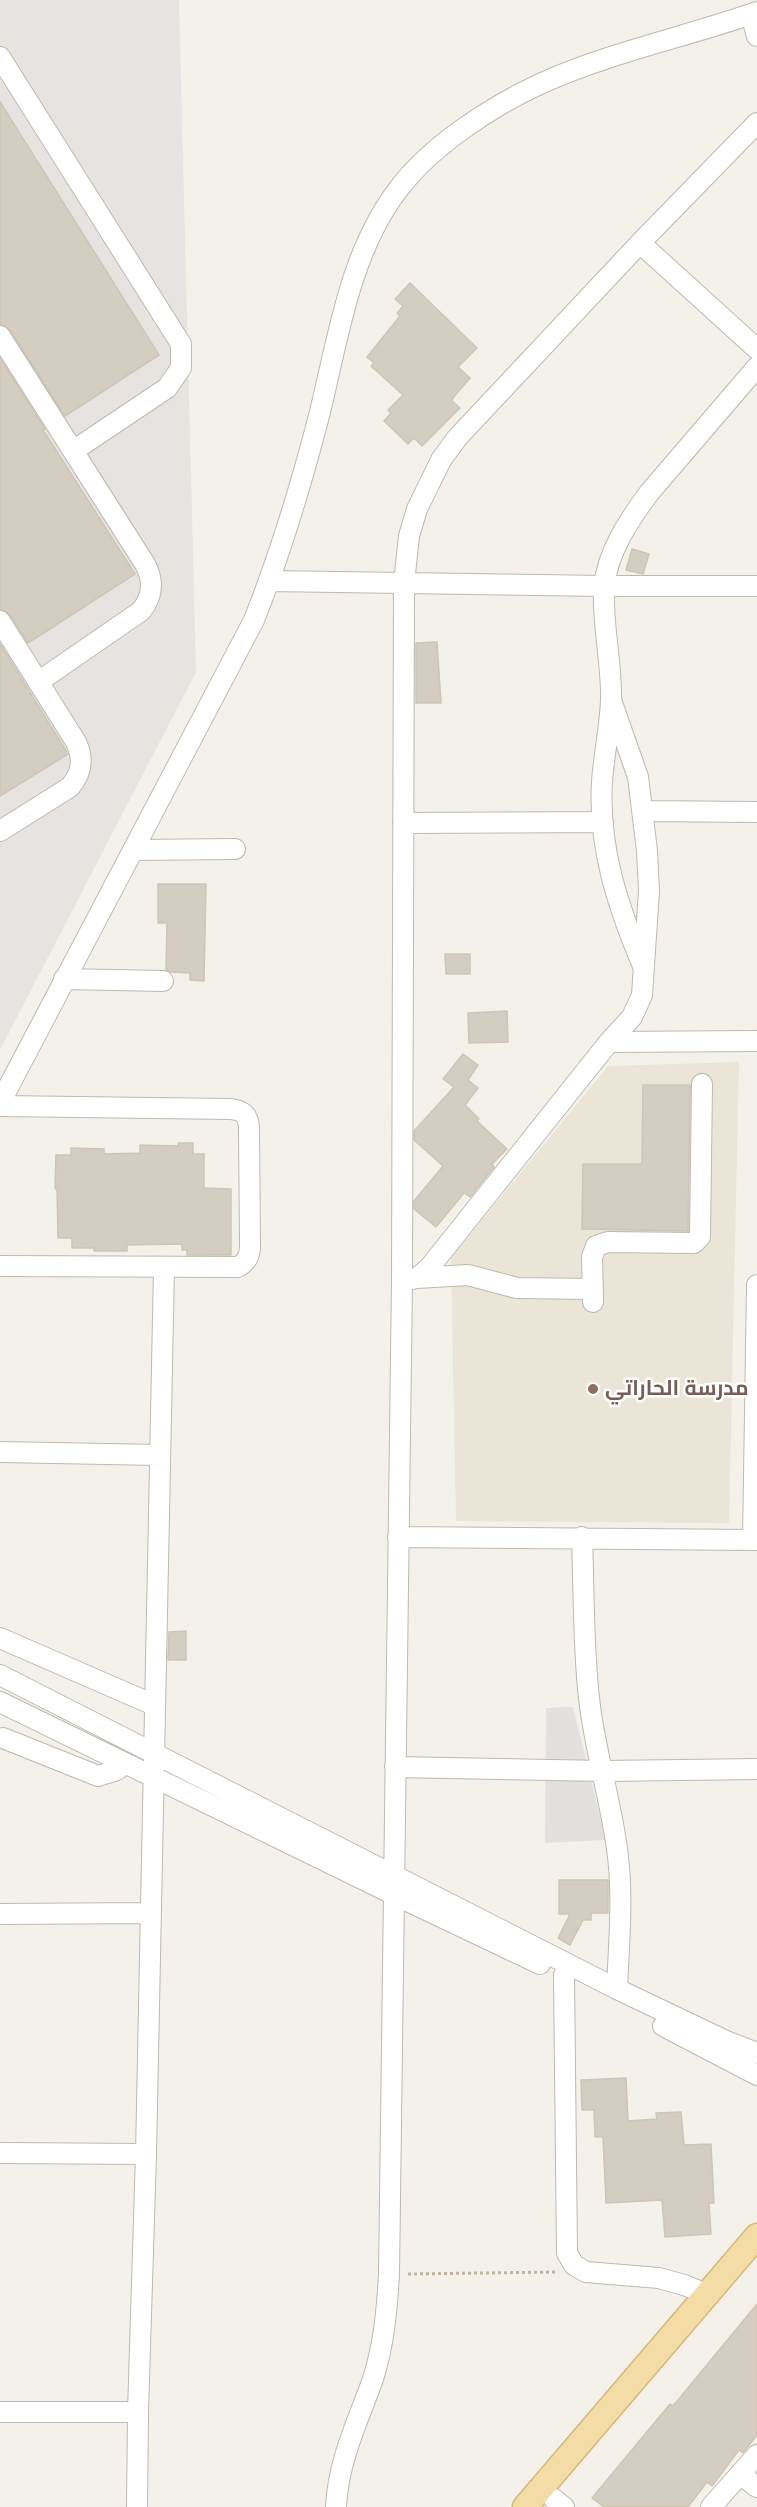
<!DOCTYPE html>
<html>
<head>
<meta charset="utf-8">
<style>
	body { margin:0 }
	canvas { display:block; background:#f4f1eb }
</style>
</head>
<body>
<canvas width="757" height="2507"></canvas>
<script>
const c = document.querySelector('canvas').getContext('2d');
c.lineJoin = 'round';
function fillPath(path, color) {
  c.fillStyle = color;
  c.fill(path, 'evenodd');
}
function stroke(path, color, width, dash) {
  c.strokeStyle = color;
  c.lineWidth = width;
  c.lineCap = dash ? 'butt' : 'round';
  c.setLineDash(dash || []);
  c.stroke(path);
}
function drawText(font, color, halo, rows, align = 'center') {
  c.font = font + ' "Space Grotesk",Cairo,sans-serif';
  c.lineWidth = 5;
  c.setLineDash([]);
  c.textBaseline = 'middle';
  c.strokeStyle = halo;
  c.fillStyle = color;
  for (const [text, x, y, turn = 0] of rows) {
    c.save();
    c.translate(x, y);
    c.rotate((+turn || 0) * Math.PI / 180);
    c.textAlign = isNaN(turn) ? turn : align;
    if (halo) c.strokeText(text, 0, 0);
    c.fillText(text, 0, 0);
    c.restore();
  }
}
fillPath(new Path2D(`
	M0,0H179L196,672L0,1050Z`), '#e7e3e0');
fillPath(new Path2D(`
	M739,1062L729,1523L456,1521L451,1258L608,1066Z`), '#ebe5d7');
fillPath(new Path2D(`
	M573,1707L606,1840L545,1843L546,1708Z`), '#e3e1df');
const building = new Path2D(`
	M0,102L159,355L65,416L10,330L0,324Z
	M410,283L477,348L458,367L470,378L453,398L452,401L460,408L422,446L414,438L408,444L384,421L391,413L388,410L403,395L371,366L374,363L367,357L400,316L397,313L403,306L395,299Z
	M0,358L45,429L43,430L135,574L28,643L10,615L0,609Z
	M632,549L649,554L643,574L626,570Z
	M437,642L441,703H416V643Z
	M0,644L68,754L0,796Z
	M158,884H206L204,981L190,980V973L171,972L166,970L167,923H158Z
	M445,954H470V974H446Z
	M507,1011L508,1042L469,1043L468,1013Z
	M463,1054L478,1065L468,1080L478,1088L465,1105L479,1119L477,1121L507,1149L492,1164L494,1167L470,1197L464,1193L436,1227L414,1209V1201L443,1166L414,1140V1131L454,1087L443,1079Z
	M643,1085H690L688,1231L582,1229L583,1164H642Z
	M178,1143H193V1154H204V1188L231,1189V1255H187V1250H182V1244L127,1245V1251H94V1248H72V1238H58L57,1189H55L56,1155H71V1148L104,1149V1154L140,1153V1145L178,1146Z
	M186,1631V1660H168L169,1632Z
	M559,1880H608V1913H591V1920H583L570,1945L558,1938L570,1914H559Z
	M626,2078L628,2121L657,2119L656,2113L681,2112L684,2145L711,2144L714,2203H709L711,2234L665,2237L662,2200L606,2203L603,2137H595L594,2110H582L581,2080Z
	M757,2304V2435L743,2453L739,2450L712,2486L707,2482L688,2507H604L592,2498L670,2404L673,2406Z`);
fillPath(building, '#d4cdc2');
stroke(building, '#cec5b6', 1.5);
const minor = new Path2D(`
	M751,14L757,36
	M0,57L181,344V368L167,388L73,451
	M640,243L757,349
	M0,336L145,564C154,581 153,596 141,611L38,682
	M270,581L604,586H757
	M0,621L76,742C84,759 82,773 70,787L0,831
	M643,811L757,812
	M403,823L603,822
	M133,850L235,849
	M643,966C618,907 598,847 602,782C604,754 610,727 611,700C612,663 602,624 604,587C607,553 629,520 649,493L757,367
	M64,979L163,981
	M609,1042L757,1041
	M0,1103L254,620C281,552 302,482 320,412C338,338 350,253 397,191C430,146 492,106 542,83C611,52 686,37 757,12
	M0,1106L230,1109C242,1110 248,1114 249,1127L250,1248C249,1258 246,1262 238,1267L0,1266
	M417,1278L468,1275L517,1288L593,1289
	M402,1281L417,1278L429,1268L609,1042L632,1017L642,995L649,891L647,851L638,777L611,700
	M593,1302L592,1257L596,1246L608,1242L694,1243L700,1237L702,1084
	M0,1452L159,1455
	M398,1537L757,1540
	M582,1537C584,1591 583,1645 589,1698C594,1746 609,1794 616,1842C624,1890 619,1940 617,1989
	M753,1540L757,1285
	M0,1638L154,1705
	M0,1675L617,1989L726,2041L757,2053
	M0,1702L395,1895L540,1964
	M3,1738L98,1776L117,1770L125,1763
	M395,1767L604,1771L757,1769
	M0,1914L151,1913
	M564,1975L567,2253L574,2265L586,2272L659,2278L684,2285L709,2295
	M663,2026L757,2075
	M0,2153L146,2154
	M0,2412H138
	M740,2474L757,2487
	M554,2499L564,2507
	M137,2507L138,2412L146,2154L164,1268
	M336,2507C338,2461 358,2421 373,2379C384,2344 387,2310 389,2274L402,1281L404,583L409,536L417,509L441,460L457,438L640,243L757,123
	M711,2507L757,2455`);
const major = new Path2D(`
	M525,2507L757,2236`);
stroke(minor, '#beb9af', 22);
stroke(major, '#d6b977', 27);
stroke(new Path2D(`
	M408,2274L558,2272`), '#beb4a2', 3, [3, 3]);
stroke(minor, '#fff', 20);
stroke(major, '#f3dca6', 24);
for (const [x, y, r, color] of [
	[593,1389,6,"#8d6e63"]
]) {
  const dot = new Path2D();
  dot.arc(x, y, r, 0, 2 * Math.PI);
  c.fillStyle = color;
  c.fill(dot);
  stroke(dot, '#fff', 2);
}
drawText('bold 21px', '#785e54', '#fff', [
	["مدرسة الحاراتي",605,1389]
], 'left');
</script>
</body>
</html>
